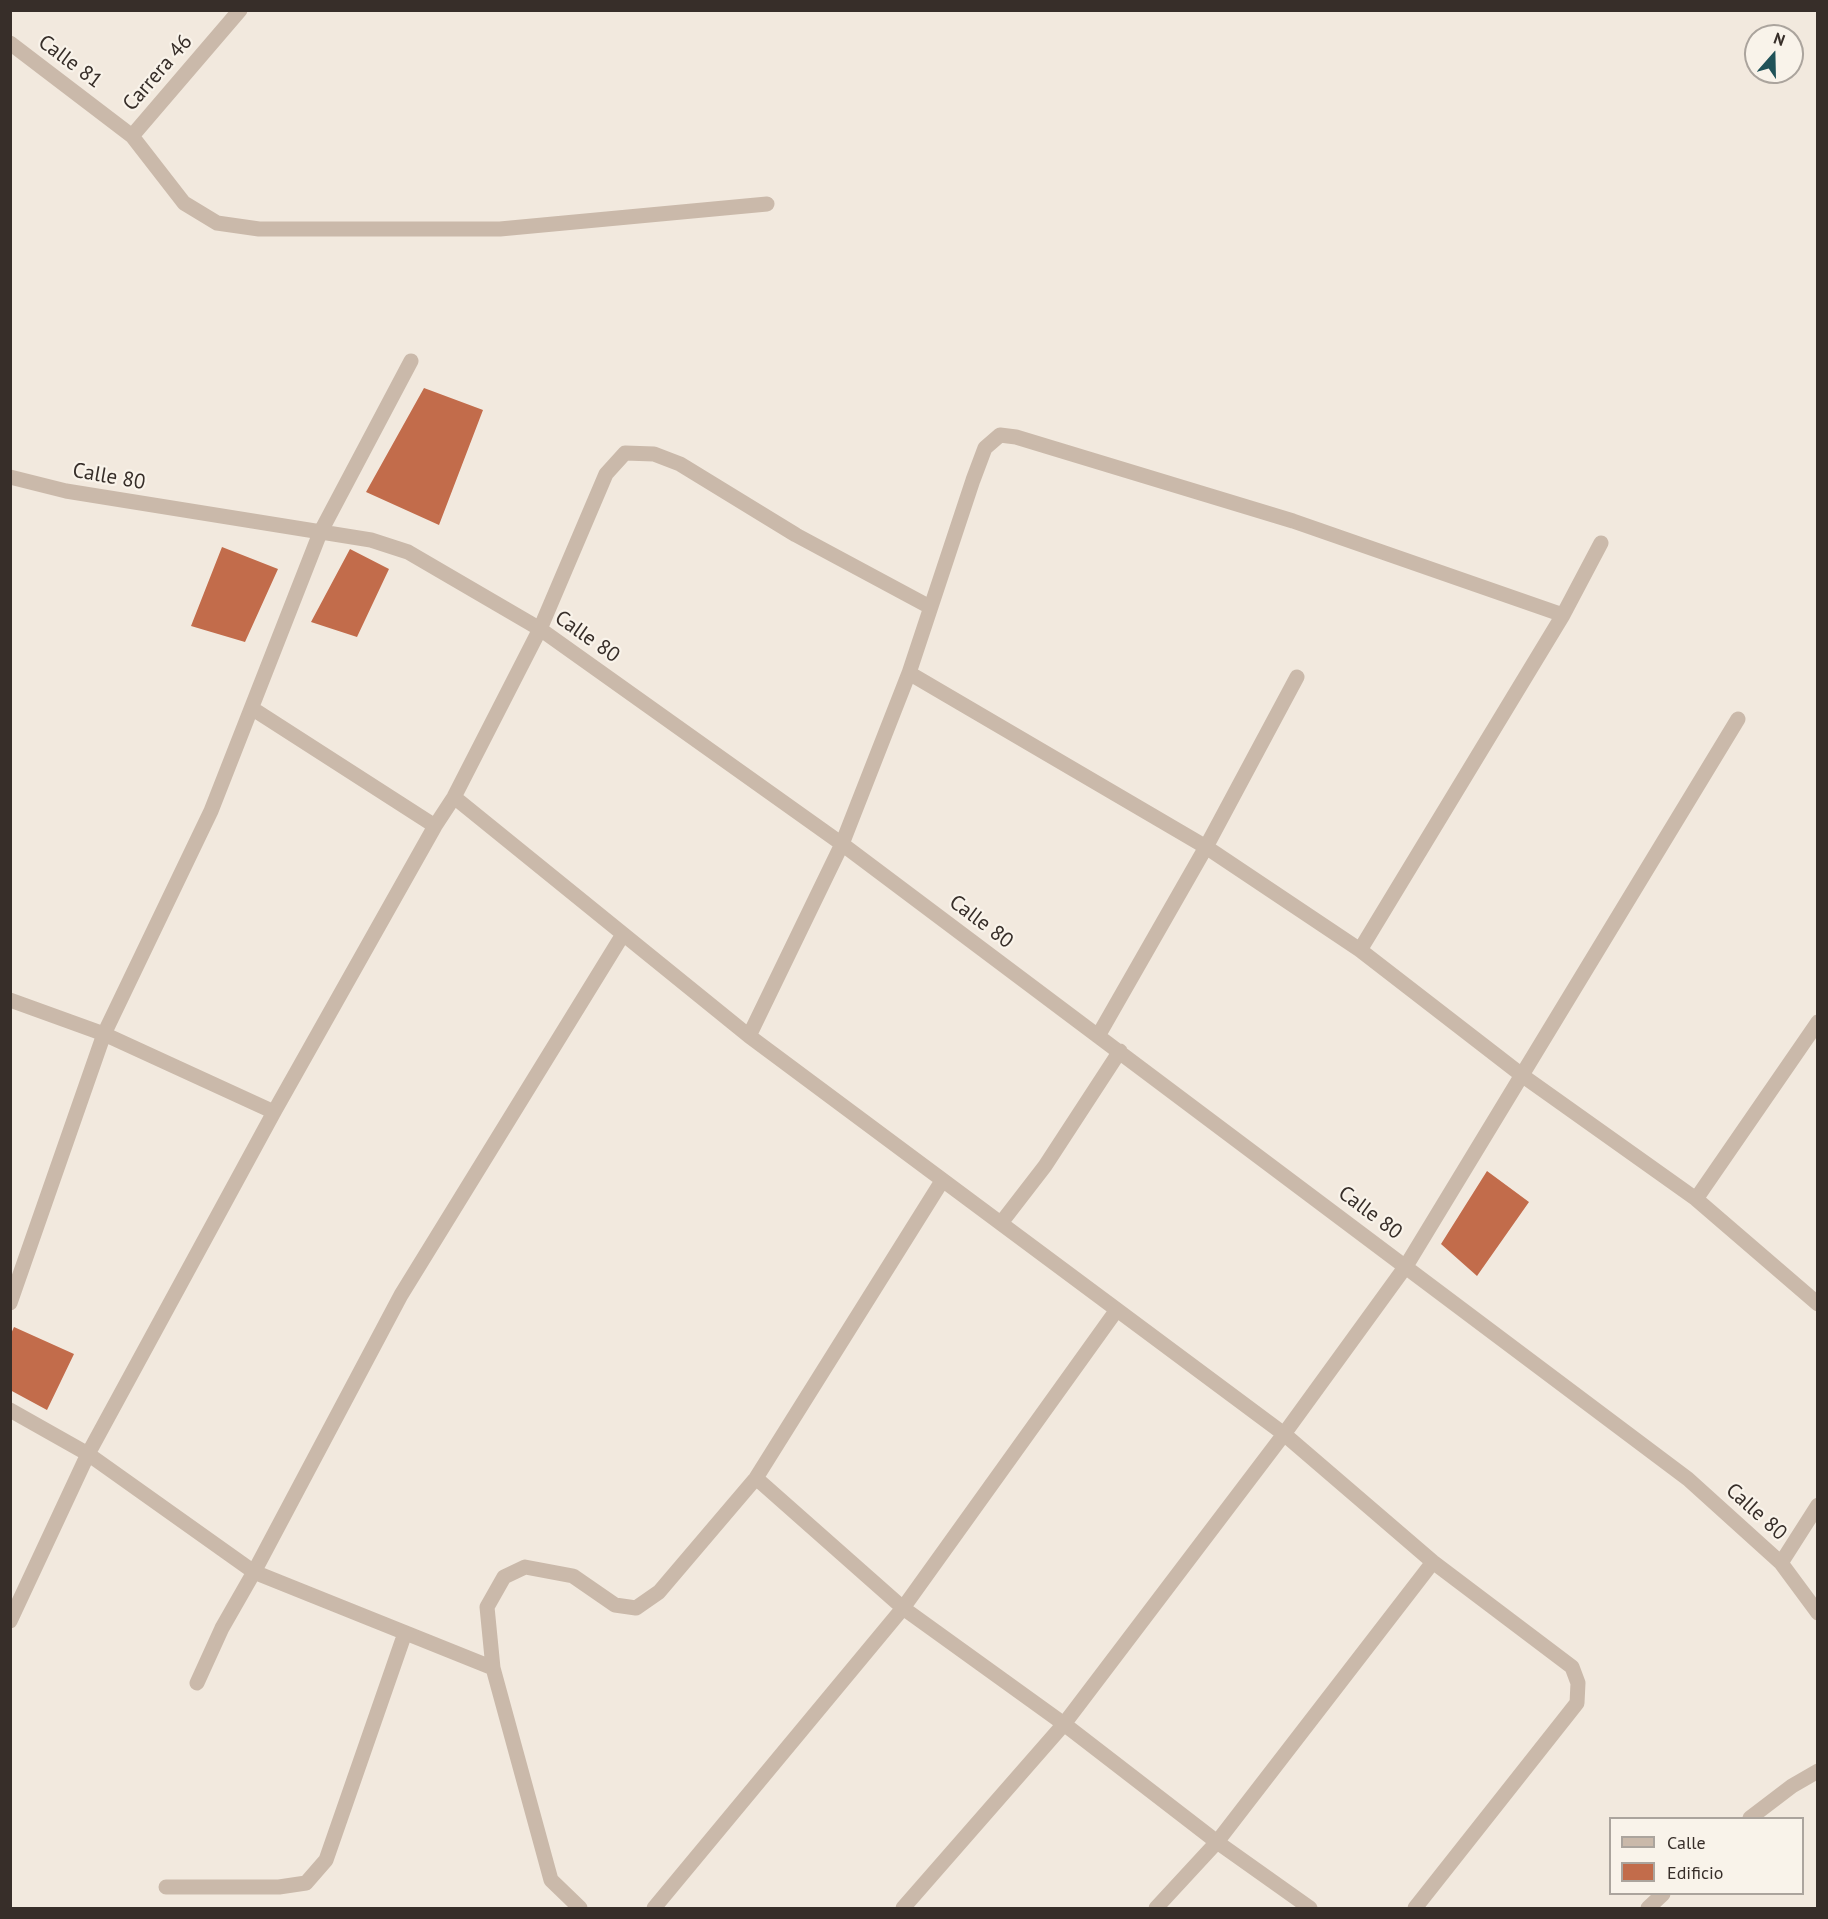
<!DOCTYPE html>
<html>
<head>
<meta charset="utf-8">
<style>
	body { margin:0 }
	#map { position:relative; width:1828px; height:1919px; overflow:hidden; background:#f2e9de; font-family:"PT Sans",sans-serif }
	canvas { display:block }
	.frame { position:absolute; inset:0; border:12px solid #372e29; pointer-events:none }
	.legend { position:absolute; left:1609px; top:1817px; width:195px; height:78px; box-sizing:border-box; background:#f9f3ea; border:2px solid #aba49d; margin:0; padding:8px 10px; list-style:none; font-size:18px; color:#372e29 }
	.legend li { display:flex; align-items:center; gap:12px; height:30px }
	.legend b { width:30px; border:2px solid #aba49d }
	.north { position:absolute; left:1744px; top:24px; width:60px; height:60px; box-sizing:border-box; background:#f9f3ea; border:2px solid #aba49d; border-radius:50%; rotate:20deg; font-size:16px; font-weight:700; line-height:24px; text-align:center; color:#372e29 }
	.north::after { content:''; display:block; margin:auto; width:21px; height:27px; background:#205258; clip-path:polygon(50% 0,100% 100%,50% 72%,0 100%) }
</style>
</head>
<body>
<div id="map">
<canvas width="1828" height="1919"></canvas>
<div class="frame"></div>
<ul class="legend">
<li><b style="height:8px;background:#cab9aa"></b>Calle</li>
<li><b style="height:16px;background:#c26c4b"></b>Edificio</li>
</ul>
<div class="north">N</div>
</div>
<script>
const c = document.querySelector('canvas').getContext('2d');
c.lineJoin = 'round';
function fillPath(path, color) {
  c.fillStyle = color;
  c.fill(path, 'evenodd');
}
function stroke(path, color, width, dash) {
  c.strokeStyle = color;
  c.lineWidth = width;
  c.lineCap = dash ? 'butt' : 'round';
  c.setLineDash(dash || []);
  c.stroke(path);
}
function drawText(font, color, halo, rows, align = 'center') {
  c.font = font + ' "PT Sans",sans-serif';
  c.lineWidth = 4.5;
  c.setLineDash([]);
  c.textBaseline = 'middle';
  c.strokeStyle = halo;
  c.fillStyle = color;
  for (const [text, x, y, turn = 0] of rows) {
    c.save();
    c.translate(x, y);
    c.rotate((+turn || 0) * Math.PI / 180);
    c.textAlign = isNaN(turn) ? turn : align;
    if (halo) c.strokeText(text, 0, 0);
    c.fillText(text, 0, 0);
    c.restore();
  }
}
fillPath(new Path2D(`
	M424,388L483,410L439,525L366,492Z
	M222,547L278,569L245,642L191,626Z
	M350,549L389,569L357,637L311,622Z
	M1487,1171L1529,1202L1477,1276L1441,1244Z
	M14,1327L74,1354L47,1410L10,1390V1336Z`), '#c26c4b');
stroke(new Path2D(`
	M10,43L132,136L184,203L217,223L259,229H500L767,204
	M132,136L240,10
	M10,477L66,491L371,540L408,552L540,629L842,844L1688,1479L1781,1563L1818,1613
	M909,673L1206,847L1360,950L1523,1076L1696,1199L1818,1304
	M253,709L435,826
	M454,797L749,1036L1284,1434L1433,1562L1572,1667L1578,1683L1577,1703L1415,1908
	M1360,950L1563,615L1601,543
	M10,1000L104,1034L274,1112
	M749,1036L842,844L909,673L973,480L985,448L1000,435L1016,437L1293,521L1563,615
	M1098,1036L1206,847L1297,677
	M1696,1199L1818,1022
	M1001,1223L1045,1166L1120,1051
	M10,1303L104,1034L211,811L320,533L411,361
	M10,1410L88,1454L254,1572L493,1668
	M756,1478L903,1608L1064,1724L1217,1842L1310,1908
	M1781,1563L1818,1505
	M10,1621L88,1454L274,1112L435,826L454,797L540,629L606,474L625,453L654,454L680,464L796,535L930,607
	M197,1683L222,1628L254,1572L401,1295L622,936
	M1750,1818L1792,1786L1818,1771
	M166,1887H279L306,1883L326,1860L405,1633
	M580,1908L551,1880L493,1668L487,1607L504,1577L525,1567L573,1576L615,1605L636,1608L659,1592L756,1478L942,1181
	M654,1908L903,1608L1116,1311
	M903,1908L1064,1724L1284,1434L1406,1266L1738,719
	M1156,1908L1217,1842L1433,1562
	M1648,1908L1663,1894`), '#cab9aa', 15);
drawText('21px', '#372e29', '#f9f3ea', [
	["Calle 81",70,62,37],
	["Carrera 46",158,73,-49],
	["Calle 80",109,477,10],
	["Calle 80",587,637,35],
	["Calle 80",981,922,37],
	["Calle 80",1370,1213,37],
	["Calle 80",1756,1512,42]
]);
</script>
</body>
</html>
